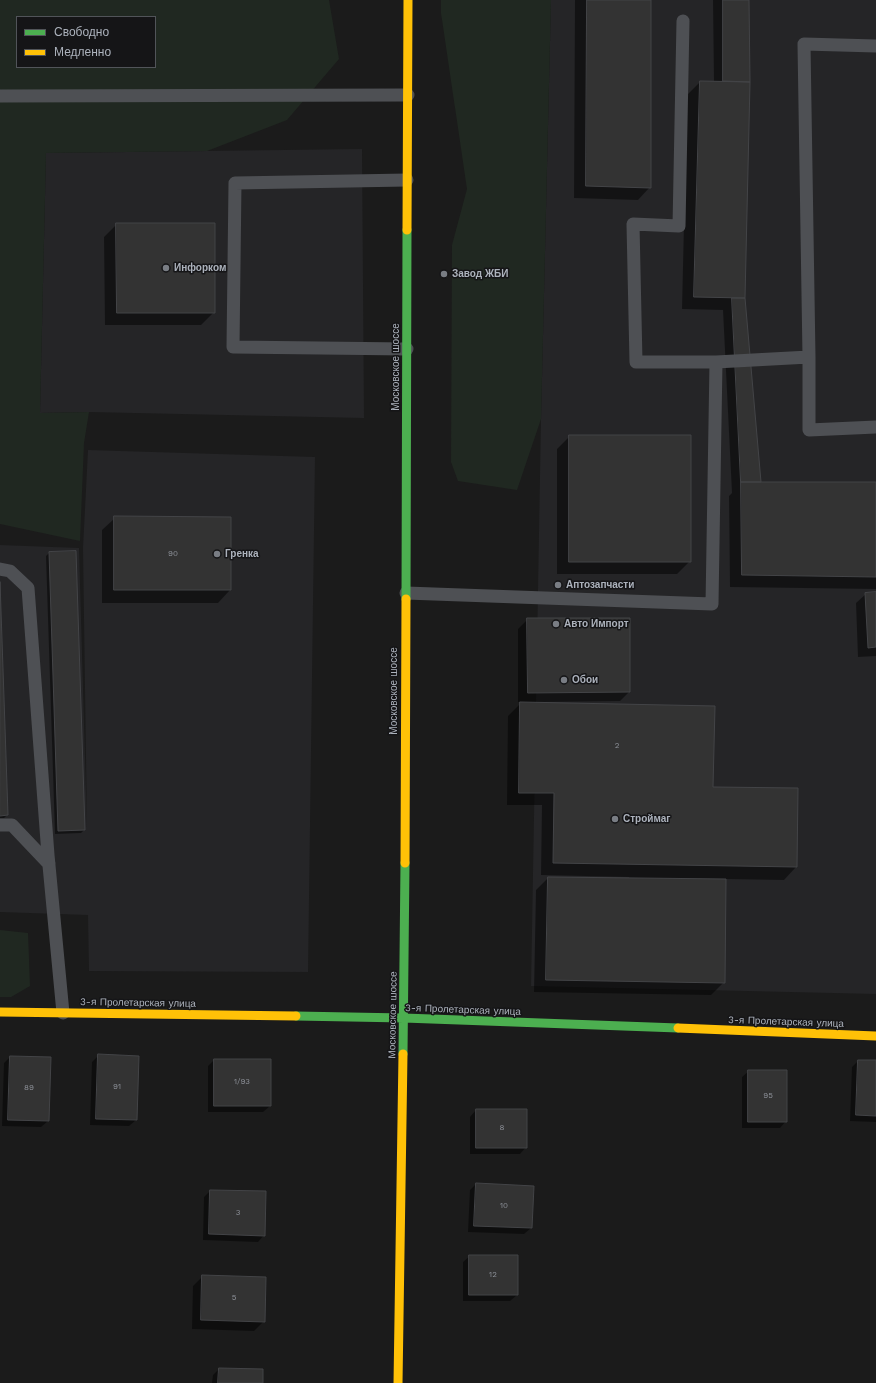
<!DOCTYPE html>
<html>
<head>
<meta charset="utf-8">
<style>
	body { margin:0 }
	#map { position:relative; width:876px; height:1383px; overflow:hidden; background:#1b1b1b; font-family:"Work Sans",sans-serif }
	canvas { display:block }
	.legend { position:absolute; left:16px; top:16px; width:140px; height:52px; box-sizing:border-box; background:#151517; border:1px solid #515459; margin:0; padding:5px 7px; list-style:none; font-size:12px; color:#acb2bc }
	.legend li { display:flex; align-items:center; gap:8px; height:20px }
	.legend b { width:20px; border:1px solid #515459 }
</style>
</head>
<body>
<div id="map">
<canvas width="876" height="1383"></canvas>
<ul class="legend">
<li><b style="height:5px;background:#4caf50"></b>Свободно</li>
<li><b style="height:5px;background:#ffc107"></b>Медленно</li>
</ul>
</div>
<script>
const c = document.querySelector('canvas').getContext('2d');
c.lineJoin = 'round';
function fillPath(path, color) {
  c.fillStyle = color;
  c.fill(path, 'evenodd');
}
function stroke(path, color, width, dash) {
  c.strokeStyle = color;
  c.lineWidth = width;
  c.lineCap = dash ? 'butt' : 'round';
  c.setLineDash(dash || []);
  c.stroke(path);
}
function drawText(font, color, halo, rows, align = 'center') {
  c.font = font + ' "Work Sans",sans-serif';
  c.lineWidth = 3;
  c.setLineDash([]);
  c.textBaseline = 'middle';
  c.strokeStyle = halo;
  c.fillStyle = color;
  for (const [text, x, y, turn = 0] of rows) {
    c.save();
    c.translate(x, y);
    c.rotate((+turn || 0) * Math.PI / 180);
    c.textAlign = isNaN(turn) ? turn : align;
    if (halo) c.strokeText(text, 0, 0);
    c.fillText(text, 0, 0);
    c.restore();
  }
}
fillPath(new Path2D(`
	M551,0H876V994L531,986L541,419Z
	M362,149L364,418L89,412L40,413L46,153Z
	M88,450L315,457L308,972L89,971L88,915L0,912V545L79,548L87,828L83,548Z`), '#252527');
fillPath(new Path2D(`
	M0,0H329L339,59L287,120L207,151L46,153L40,413L89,412L84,443L80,541L0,524ZM17,17H155V67H17Z
	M441,0H551L541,419L517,490L458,481L451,462L452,245L467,189L441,13Z
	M0,930L28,933L30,986L11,997H0Z`), '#202821');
fillPath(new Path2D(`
	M575,0H650V187L638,200L574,198Z
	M713,0H748L749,82L744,298L760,483H876V589L730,587L729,496L732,493L723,310L682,309L687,95L700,82H714Z
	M117,224L214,312L201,325H105L104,237Z
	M570,436L690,561L677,574H557V449Z
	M115,518H230V590L218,603H102V530Z
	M75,552L84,830L81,833L55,834L46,556L49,553Z
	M0,592L7,815L4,818H0Z
	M876,593V656L858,657L856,603L866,594Z
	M528,619L629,692L620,701L540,702V704L712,788L797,789L796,867L784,880L725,879L724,982L711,995L534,992L536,890L548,878L629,879V877L541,875L542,805H507L508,716L522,702H518V629Z
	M98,1056L136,1120L129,1126L90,1125L92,1062Z
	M10,1057L48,1121L41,1127L2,1126L4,1063Z
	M214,1060L270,1106L263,1112H208V1066Z
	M858,1061H876V1122L850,1121L852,1067Z
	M749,1071L786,1121L780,1128H742V1077Z
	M476,1110L526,1147L520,1154H470V1117Z
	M476,1184L533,1187L531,1228L524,1234L468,1232L470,1190Z
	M210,1191L264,1235L258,1242L203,1240L204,1197Z
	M470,1256L517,1295L510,1301H463V1262Z
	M203,1276L264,1321L254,1331L192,1329L193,1286Z
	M219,1369L262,1383H212L213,1375Z`), '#0007');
const building = new Path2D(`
	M587,0H651V188L586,186Z
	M723,0H749L750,82L723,81Z
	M700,81L750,82L745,298L694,297Z
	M116,223H215V313H117Z
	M732,298H745L761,482H741Z
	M569,435H691V562H569Z
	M741,482H876V577L742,575Z
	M114,516L231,517V590H114Z
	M76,551L85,830L58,831L49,552Z
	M0,582L8,815L0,816Z
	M876,592V647L868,648L865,593Z
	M527,618H630V692L528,693Z
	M520,702L715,706L713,787L798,788L797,867L553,863L554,793H519Z
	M548,877L726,879L725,983L546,980Z
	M98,1054L139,1056L137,1120L96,1119Z
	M10,1056L51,1057L49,1121L8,1120Z
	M214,1059H271V1106H214Z
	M858,1060H876V1116L856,1115Z
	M748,1070H787V1122H748Z
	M476,1109H527V1148H476Z
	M476,1183L534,1186L532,1228L474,1226Z
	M210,1190L266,1191L265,1236L209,1234Z
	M469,1255H518V1295H469Z
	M202,1275L266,1277L265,1322L201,1320Z
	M219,1368L263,1369V1383H218Z`);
fillPath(building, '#333');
stroke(building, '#434447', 1);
stroke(new Path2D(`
	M683,21L679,226L633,224L636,362H716
	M0,96L408,95
	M407,349L233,347L235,183L407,180
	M809,357V430L876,427
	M0,569L10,571L28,588L48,855L63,1013
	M406,593L712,604L716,362L809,357L804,44L876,46
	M0,825H12L49,864`), '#4e5054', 13);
stroke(new Path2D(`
	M406,599L407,230
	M296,1016L404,1018L678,1028
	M403,1054L405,863`), '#4caf50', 9);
stroke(new Path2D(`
	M407,230L408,0
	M405,863L406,599
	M0,1012L296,1016
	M678,1028L876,1036
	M398,1383L403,1054`), '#ffc107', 9);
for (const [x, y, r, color] of [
	[166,268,4,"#797d84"],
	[444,274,4,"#797d84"],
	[217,554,4,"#797d84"],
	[558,585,4,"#797d84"],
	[556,624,4,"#797d84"],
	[564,680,4,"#797d84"],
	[615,819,4,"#797d84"]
]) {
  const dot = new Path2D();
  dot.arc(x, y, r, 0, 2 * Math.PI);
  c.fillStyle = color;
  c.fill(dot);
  stroke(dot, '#151517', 1.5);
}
drawText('8px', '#8e929a', null, [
	["90",173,554],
	["2",617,746],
	["1/93",242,1082],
	["91",117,1087],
	["89",29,1088],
	["95",768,1096],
	["8",502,1128],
	["10",504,1206],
	["3",238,1213],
	["12",493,1275],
	["5",234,1298]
]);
drawText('bold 10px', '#acb2bc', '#151517', [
	["Инфорком",174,268],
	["Завод ЖБИ",452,274],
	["Гренка",225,554],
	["Аптозапчасти",566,585],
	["Авто Импорт",564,624],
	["Обои",572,680],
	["Строймаг",623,819]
], 'left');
drawText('10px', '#acb2bc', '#151517', [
	["Московское шоссе",396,367,-90],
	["Московское шоссе",394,691,-90],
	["3-я Пролетарская улица",138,1003,1],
	["3-я Пролетарская улица",463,1010,2],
	["Московское шоссе",393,1015,-89],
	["3-я Пролетарская улица",786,1022,2]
]);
</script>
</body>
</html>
